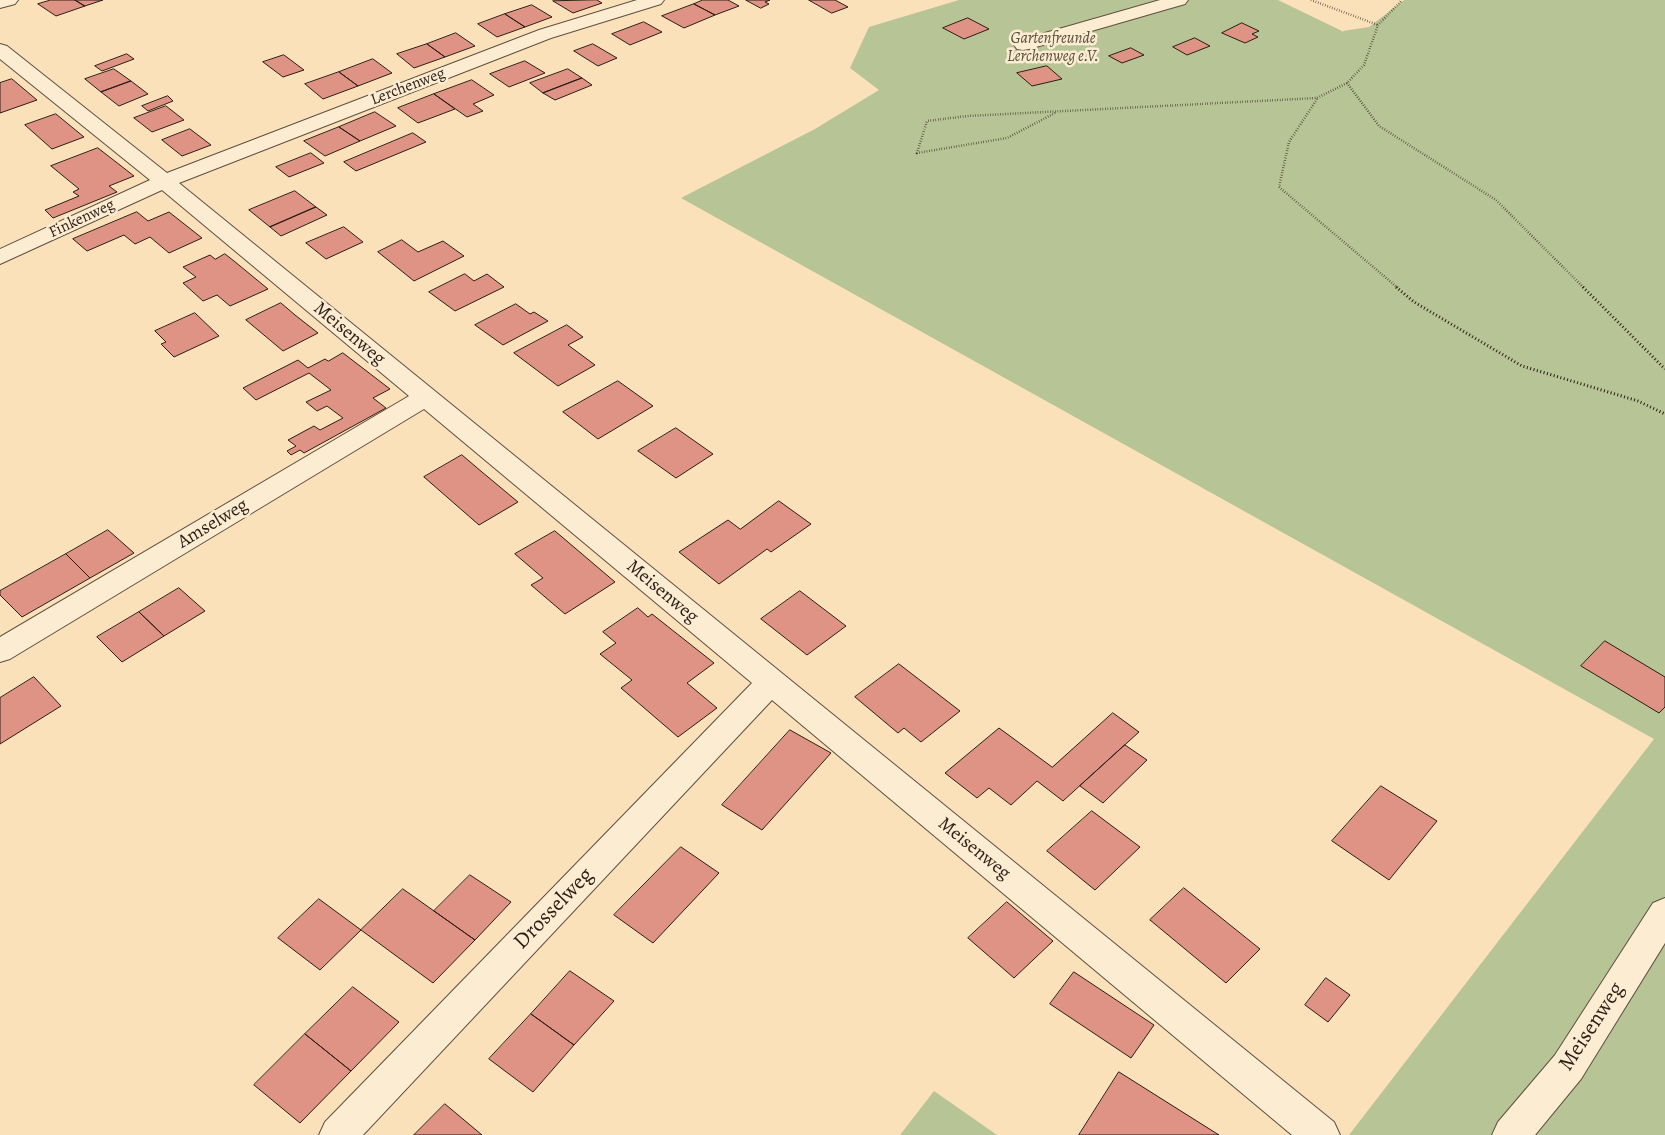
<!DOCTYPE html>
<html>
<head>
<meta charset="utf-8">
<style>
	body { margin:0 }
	canvas { display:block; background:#fae1ba }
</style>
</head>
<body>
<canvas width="1665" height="1135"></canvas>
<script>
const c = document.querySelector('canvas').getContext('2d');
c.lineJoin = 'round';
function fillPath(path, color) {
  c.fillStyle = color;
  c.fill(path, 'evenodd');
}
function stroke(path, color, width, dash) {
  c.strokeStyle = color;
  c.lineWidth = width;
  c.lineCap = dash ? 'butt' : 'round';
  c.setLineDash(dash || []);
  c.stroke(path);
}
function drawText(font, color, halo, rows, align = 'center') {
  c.font = font + ' Alegreya,serif';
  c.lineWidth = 5;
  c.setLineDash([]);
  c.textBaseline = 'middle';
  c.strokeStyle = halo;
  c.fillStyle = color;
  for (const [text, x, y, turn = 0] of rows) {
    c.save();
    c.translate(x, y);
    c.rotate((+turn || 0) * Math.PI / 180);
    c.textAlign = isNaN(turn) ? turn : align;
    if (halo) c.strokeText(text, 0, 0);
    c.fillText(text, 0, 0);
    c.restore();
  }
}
fillPath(new Path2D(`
	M959,0H1278L1342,31V33L1343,31L1369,27L1404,0H1665V1135H1349L1654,739L681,198L815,129L879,90L850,68L869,27Z
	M934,1091L997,1135H900Z`), '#b7c495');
const building = new Path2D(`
	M51,0H75L85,6L56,16L38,4Z
	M75,0H103L85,6Z
	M597,0L602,3L573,13L553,1Z
	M703,0H728L739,6L715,15L694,4Z
	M746,0H770L765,2L769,4L761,8Z
	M809,0H835L848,7L832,13Z
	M694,4L715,15L684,28L662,16Z
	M532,5L552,17L525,27L505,14Z
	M505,14L525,27L497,37L478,24Z
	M968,18L989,29L964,39L943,28Z
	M644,22L662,32L630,45L612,34Z
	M1242,23L1259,31L1252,34L1258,37L1245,43L1222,33Z
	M456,33L475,46L445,57L427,44Z
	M1195,38L1210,46L1187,55L1173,47Z
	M427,44L445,57L414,68L397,54Z
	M593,44L617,58L598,66L574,51Z
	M1131,48L1144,55L1122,63L1109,56Z
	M127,54L134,59L102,71L95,66Z
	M284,55L304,70L283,77L263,62Z
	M373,59L392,73L358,86L339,72Z
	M525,61L545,73L509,87L490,74Z
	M1047,66L1062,79L1032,86L1017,73Z
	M114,69L131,81L101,92L85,79Z
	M568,69L582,78L543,93L530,83Z
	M339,72L358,86L323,99L305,84Z
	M582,78L592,85L555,100L543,93Z
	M12,79L37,100L0,113V83Z
	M472,80L494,95L473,104L483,111L467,117L434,94Z
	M131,81L148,94L119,106L101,92Z
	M434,94L455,109L418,123L398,108Z
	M168,96L173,101L148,111L142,106Z
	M166,106L184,120L152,132L134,118Z
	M375,112L396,126L360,141L339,127Z
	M56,114L73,128L84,137L52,149L25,125Z
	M339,127L360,141L325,156L304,141Z
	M190,129L211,145L182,156L162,140Z
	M413,133L426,142L356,171L344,162Z
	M98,148L134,176L109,186L117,192L53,218L45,210L79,196L73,192L79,189L51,166Z
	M311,153L324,163L289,177L276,167Z
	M295,191L316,207L270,227L249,210Z
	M316,207L327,215L281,236L270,227Z
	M137,212L148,221L169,212L202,238L169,253L150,237L135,244L124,235L87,251L73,239Z
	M344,227L363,242L326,259L306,243Z
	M402,240L418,252L443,241L464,256L414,281L378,252Z
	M225,254L234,261L268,289L230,306L217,295L203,301L183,283L196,277L183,267L210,255L215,259Z
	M465,274L474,281L487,274L504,287L455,311L429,292Z
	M281,303L295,315L318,333L283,351L246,320Z
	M516,304L530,314L534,312L548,321L503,345L475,325Z
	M195,313L219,336L174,357L161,344L166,342L155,331Z
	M567,325L583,337L568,345L595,365L558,386L514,353Z
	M343,353L390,389L373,398L386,408L304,453L300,450L291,455L287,451L296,446L288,440L314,426L320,430L343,418L327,406L317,411L306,402L331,390L309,373L256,400L243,388L298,360L308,368L325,359L328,361Z
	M618,381L653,406L598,439L563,412Z
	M676,428L713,454L676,478L638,451Z
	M462,455L482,472L518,502L479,525L424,477Z
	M779,501L811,524L771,552L767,549L719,584L679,552L728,520L740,529Z
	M108,530L134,553L90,578L66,554Z
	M555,531L615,582L565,614L531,585L543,578L515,554Z
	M66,554L90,578L22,617L0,595V591Z
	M179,588L205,611L164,636L139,612Z
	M800,591L846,626L807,655L761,619Z
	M638,608L648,617L652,614L714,663L687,683L717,708L678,737L621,688L632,680L600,654L616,643L603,632Z
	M139,612L164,636L122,662L97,637Z
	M1605,641L1665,677V707L1659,713L1581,666Z
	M899,664L960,711L921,742L904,728L898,733L855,697Z
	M34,677L61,706L0,744V698Z
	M1113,713L1139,732L1063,801L1037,781L1011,805L989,788L977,798L945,773L999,728L1052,767Z
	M790,730L831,753L762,830L722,805Z
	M1125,745L1147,760L1103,803L1080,786Z
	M1381,786L1437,821L1389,880L1332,841Z
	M1092,811L1140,847L1095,890L1047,851Z
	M681,847L719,873L653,943L614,915Z
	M470,875L511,902L475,940L434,911Z
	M1184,888L1260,949L1226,983L1150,920Z
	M403,889L475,940L433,983L361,930Z
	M319,899L361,930L320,970L278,938Z
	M1007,902L1053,941L1014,978L968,938Z
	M570,971L614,1001L574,1045L531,1014Z
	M1074,972L1154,1025L1131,1058L1050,1004Z
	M1326,978L1350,995L1328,1022L1305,1005Z
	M353,987L399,1022L351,1071L305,1034Z
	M531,1014L574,1045L533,1092L489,1059Z
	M305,1034L351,1071L300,1123L254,1085Z
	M1119,1072L1219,1135H1079Z
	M445,1104L482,1135H414Z`);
fillPath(building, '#de9384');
stroke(building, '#2d1d16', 1);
const minor = new Path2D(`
	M0,0H18L15,4L0,8Z
	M637,0H664L661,4L551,38L179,183L1334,1122L1340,1135H1292L772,700L363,1135H319L325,1122L752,683L424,409L10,659L0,662V637L409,396L162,190L0,264V249L150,180L0,59V44L7,46L167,173L539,30Z
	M1160,0H1188L1185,4L1029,49L1023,50L1017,49L1014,45L1017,41Z
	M1665,898V943L1581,1079L1535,1135H1492L1498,1122L1555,1055L1653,903Z`);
stroke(minor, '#604e3f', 2);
stroke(new Path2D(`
	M1311,0L1378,25
	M1347,83L1379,126L1496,200L1584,288
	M1317,99L1289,142L1279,187L1398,288
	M1055,113L1007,138L917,153L927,121L967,116L1317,98L1347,83L1364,65L1378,25L1402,0`), '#2d1d16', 2.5, [0.5, 2]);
stroke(new Path2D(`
	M1396,287L1414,302L1522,366L1638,401L1665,414
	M1583,287L1665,369`), '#2d1d16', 3, [1, 2.5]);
fillPath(minor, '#fcecd2');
drawText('italic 16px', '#564f3c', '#fcecd2', [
	["Gartenfreunde",1053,39],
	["Lerchenweg e.V.",1053,57]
]);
drawText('16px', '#2d1d16', '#fcecd2', [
	["Lerchenweg",408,87,-21],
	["Finkenweg",82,219,-25]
]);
drawText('19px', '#2d1d16', '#fcecd2', [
	["Meisenweg",349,334,40],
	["Amselweg",213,524,-31],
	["Meisenweg",662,592,40],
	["Meisenweg",974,849,39]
]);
drawText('22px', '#2d1d16', '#fcecd2', [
	["Drosselweg",554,909,-46],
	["Meisenweg",1592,1027,-57]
]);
</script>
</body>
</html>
